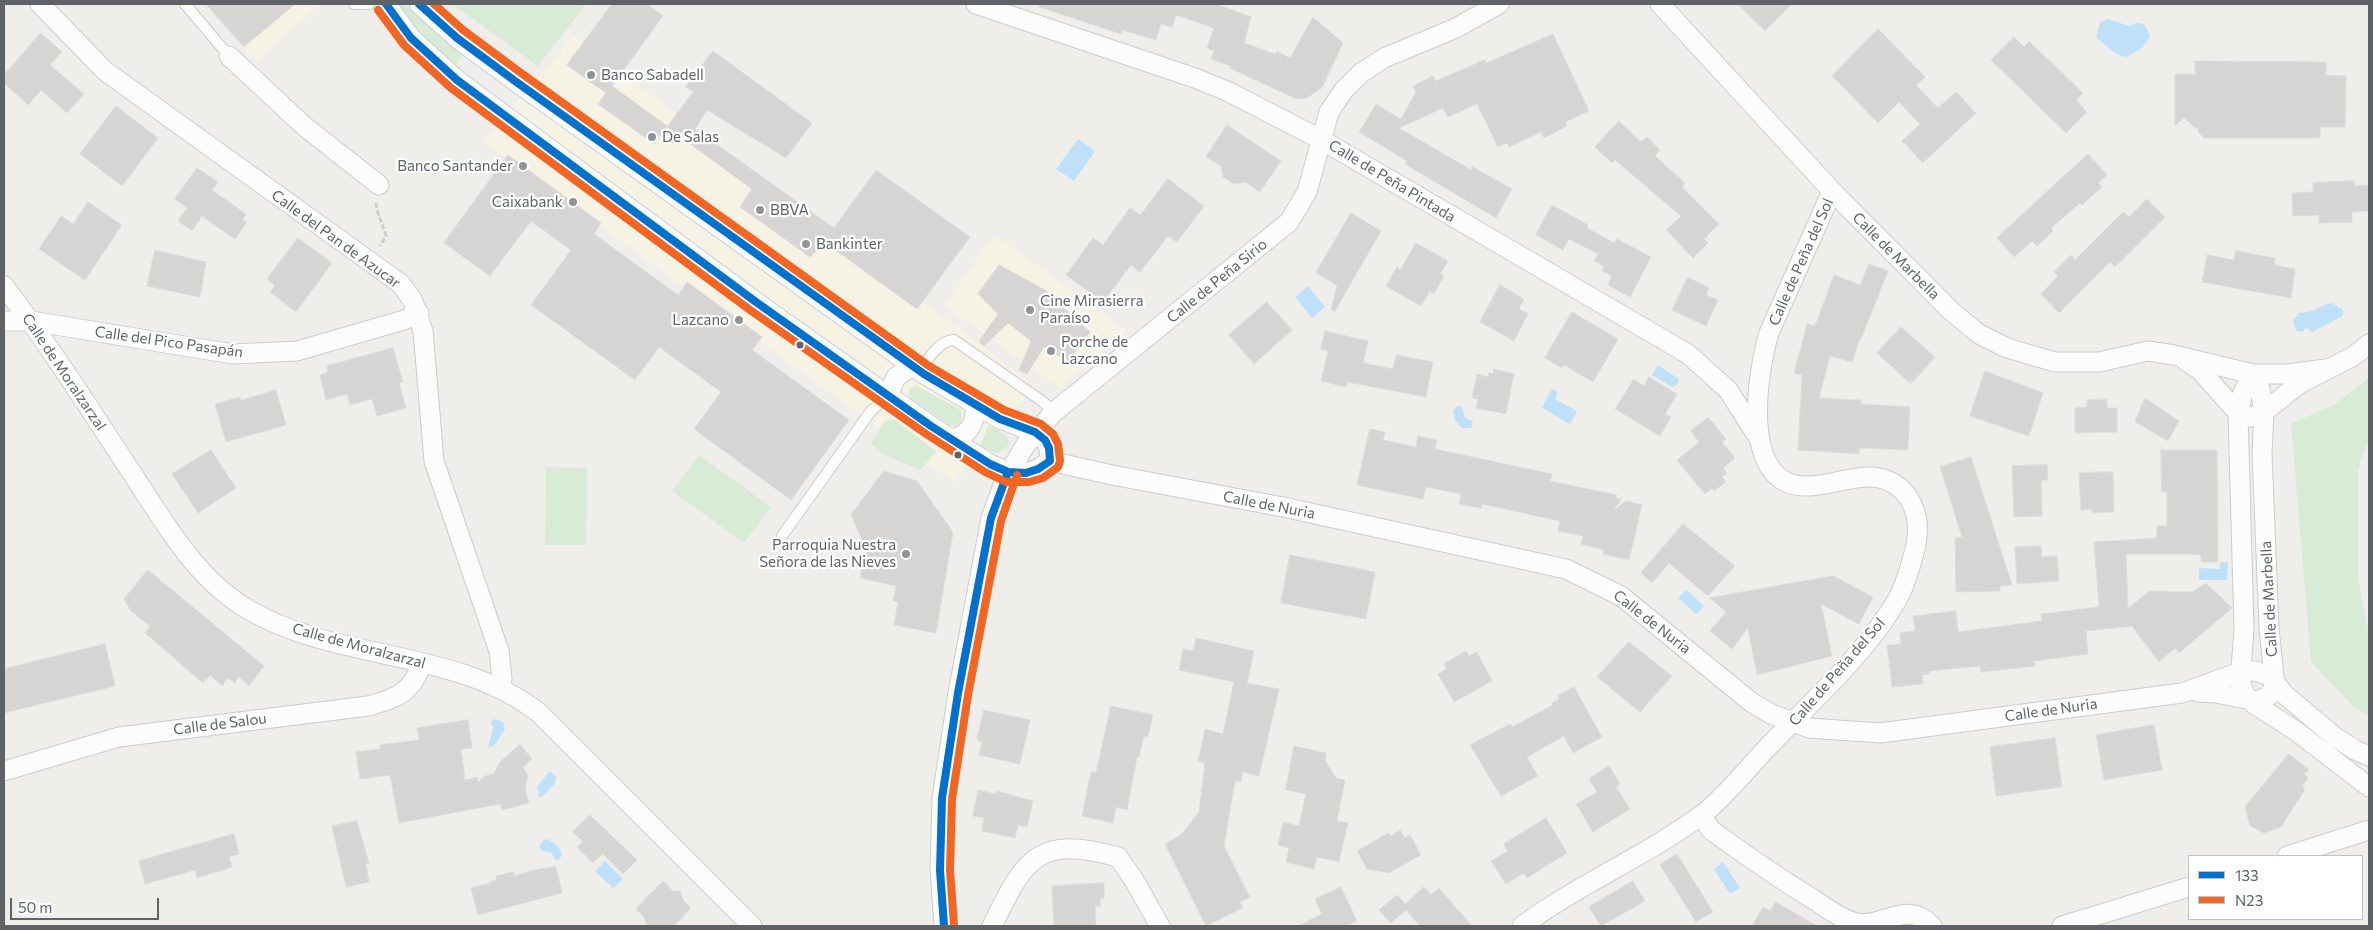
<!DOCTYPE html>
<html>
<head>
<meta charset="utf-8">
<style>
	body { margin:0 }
	#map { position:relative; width:2373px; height:930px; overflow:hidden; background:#efeeea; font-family:Commissioner,sans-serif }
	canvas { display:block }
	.frame { position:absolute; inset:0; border:5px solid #5f6368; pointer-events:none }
	.legend { position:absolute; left:2188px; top:855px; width:175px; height:65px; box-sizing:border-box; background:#fff; border:1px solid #bfc1c3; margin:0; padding:6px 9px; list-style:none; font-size:15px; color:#5f6368 }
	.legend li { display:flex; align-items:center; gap:10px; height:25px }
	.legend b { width:25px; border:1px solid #bfc1c3 }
	.scale { position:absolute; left:10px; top:898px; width:149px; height:22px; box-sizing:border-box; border:2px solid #5f6368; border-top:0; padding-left:6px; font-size:15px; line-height:18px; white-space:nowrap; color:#5f6368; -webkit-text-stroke:4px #fff; paint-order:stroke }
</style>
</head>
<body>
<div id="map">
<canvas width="2373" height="930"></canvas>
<div class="frame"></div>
<ul class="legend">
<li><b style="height:6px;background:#0072ce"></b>133</li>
<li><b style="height:6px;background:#f26522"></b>N23</li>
</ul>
<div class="scale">50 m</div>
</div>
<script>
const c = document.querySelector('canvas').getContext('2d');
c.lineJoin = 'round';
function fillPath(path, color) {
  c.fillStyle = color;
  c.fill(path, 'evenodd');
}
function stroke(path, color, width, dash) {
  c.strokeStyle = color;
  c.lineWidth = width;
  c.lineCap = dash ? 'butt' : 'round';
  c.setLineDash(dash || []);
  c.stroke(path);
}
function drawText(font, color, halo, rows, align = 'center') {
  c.font = font + ' Commissioner,sans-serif';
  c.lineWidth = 4.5;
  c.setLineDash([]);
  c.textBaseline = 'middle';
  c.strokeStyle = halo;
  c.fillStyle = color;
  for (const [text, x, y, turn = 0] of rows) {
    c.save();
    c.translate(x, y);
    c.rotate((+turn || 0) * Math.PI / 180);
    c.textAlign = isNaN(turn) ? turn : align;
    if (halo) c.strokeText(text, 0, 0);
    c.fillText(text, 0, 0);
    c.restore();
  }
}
fillPath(new Path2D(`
	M206,4H320L256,62Z
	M574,36L1034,386L954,482L483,142Z
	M995,235L1127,331L1060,388L944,305Z`), '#f7f3e4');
fillPath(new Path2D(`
	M397,4H406L463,55L455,66L419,33Z
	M452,4H586L538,66Z
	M2369,378V438L2358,469V578L2369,635V716L2354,707L2311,662L2291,424L2335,404Z
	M915,385L961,410V422L956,426L949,425L910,398L908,394L910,389Z
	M895,420L936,451L921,470L883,454L871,444L884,421Z
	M988,426C998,429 1004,433 1010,442L1006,448L996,453L980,447Z
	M699,455L771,507L744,543L672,491Z
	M546,467L587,468L586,545H545Z`), '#d8ebd6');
fillPath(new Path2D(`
	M2108,19L2129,26L2137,23L2144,24L2150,36L2142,48L2126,57C2110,54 2109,45 2096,38L2100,22Z
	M1078,139L1095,151L1074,181L1056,169Z
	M1308,286L1325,307L1312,318L1295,297Z
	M2332,303L2343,310V316L2312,332L2306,328L2302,332L2296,330L2293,320L2299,313C2317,312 2318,306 2332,303Z
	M1658,365L1679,379L1677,385L1672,387L1652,375Z
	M1552,389L1558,392L1555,399L1577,411L1570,424L1542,408Z
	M1457,406L1462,407L1465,418L1473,421L1471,428H1462L1455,420L1453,411Z
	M2220,562H2228L2227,580H2199V568L2220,569Z
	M1686,590L1704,606L1696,614L1678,598Z
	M494,719L503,722L505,729L494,746L488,747L493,728L491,722Z
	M550,771L556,777L555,783L541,798L537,795L539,793L537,787Z
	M547,839C556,843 565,850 560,859L555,860L552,853L543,851L539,847L542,841Z
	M605,861L623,879L613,888L595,871Z
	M1723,862L1740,888L1730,894L1714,869Z`), '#bfe0f9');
const building = new Path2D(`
	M206,4H295L244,47Z
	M612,4H647L663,16L612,86L667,126L654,144L598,104L606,93L567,65Z
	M1040,4H1216L1251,17L1244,43L1275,54L1277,51L1290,58L1313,17L1343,43L1323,86L1309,97L1302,99L1294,98L1230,68L1231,66L1211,59L1214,51L1207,48L1214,28L1176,15L1172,27L1161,24L1156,40L1122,30L1121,34L1039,7Z
	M1738,4H1792L1765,31Z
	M1878,29L1925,77L1916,85L1938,108L1956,92L1976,113L1923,163L1902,141L1920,124L1899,102L1878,123L1832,76Z
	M41,33L62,52L50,65L84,94L67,113L41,90L28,105L4,83V75Z
	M1553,34L1589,111L1565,122L1567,126L1544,138L1541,132L1509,147L1507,143L1498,147L1477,104L1448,117L1443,108L1399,128L1473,171L1471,166L1512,189L1496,218L1405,164L1407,161L1359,132L1376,104L1401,119L1416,92L1413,86L1433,76L1436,81L1484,60L1486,63Z
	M2014,37L2024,47L2029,41L2083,93L2076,100L2087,112L2066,133L1991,60Z
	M713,51L812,123L786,158L707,110L695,129L834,228L876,170L970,237L917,309L824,242L810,257L740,207L752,189L667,127L693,92L686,87Z
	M2195,61L2326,62V75L2346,76L2345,127H2320V138H2204L2198,132V128H2195L2184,117L2175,126V74H2195Z
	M116,106L158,138L122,186L80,154Z
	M1619,121L1641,142L1647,137L1660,150L1655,156L1685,183L1682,187L1719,224L1704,239L1708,243L1693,258L1666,230L1681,216L1615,160L1612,163L1595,147Z
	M1227,125L1281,161L1260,192L1245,182L1234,184L1223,177L1221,166L1206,157Z
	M2088,154L2107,175L2098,183L2102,187L2082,205L2080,203L2051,228L2053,231L2037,246L2032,241L2014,257L1997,238Z
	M508,155L601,223L594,234L678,295L687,282L762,337L752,350L849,420L791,500L694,429L721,392L659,347L635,380L531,305L571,250L531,221L490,276L444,243Z
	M197,168L218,182L212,190L246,214L243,220L247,222L235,239L202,216L192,231L178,221L187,208L175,199Z
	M1168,179L1204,206L1177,242L1168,236L1140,272L1131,265L1103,302L1066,275L1093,238L1103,245L1130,208L1140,215Z
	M2354,181L2355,186L2369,185V211L2352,212V222L2319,223V215L2293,216L2292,193L2313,192V183Z
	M2147,199L2165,217L2115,267L2110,262L2059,313L2041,294L2058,276L2054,272L2071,255L2075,260L2123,212L2129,217Z
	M88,202L122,225L85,280L39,249L61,216L73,224Z
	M1552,205L1588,225L1587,228L1614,243L1617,239L1651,257L1630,297L1608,285L1612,276L1602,271L1604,266L1594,261L1598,254L1569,239L1563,250L1536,235Z
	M1351,213L1381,231L1335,311L1331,310L1337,285L1316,273Z
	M298,238L332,263L296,312L270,292L275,286L267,279Z
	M1416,243L1448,261L1440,274L1444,276L1434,294L1430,291L1421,306L1386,286L1397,267L1400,270Z
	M155,250L206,262L200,297L147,286Z
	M2236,251L2275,258L2274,265L2295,269L2291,298L2202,282L2207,255L2234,260Z
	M1869,264L1888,271L1861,339L1860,338L1852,362L1830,356L1819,398L1861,400V404L1910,407L1908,450L1859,448V454L1798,450L1802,375L1794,373L1807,324L1815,326L1834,275L1860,285Z
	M999,265L1045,290L1090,332L1068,361L1044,347L1027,374L1019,370L1031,341L1008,323L984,346L979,341L998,314L978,294Z
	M1688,277L1709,288L1706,295L1718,300L1706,326L1672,310Z
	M1500,285L1524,299L1519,309L1528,314L1514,341L1480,322Z
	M1267,302L1292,330L1254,364L1229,335Z
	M1572,312L1618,339L1593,382L1564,365L1562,368L1545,358Z
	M1901,327L1935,357L1913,382L1911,378V384L1877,353Z
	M1325,331L1368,341L1363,363L1393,369L1396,355L1433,362L1426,397L1347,382L1346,387L1321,381L1328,351L1321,349Z
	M393,348L403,382L399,383L406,408L377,416L372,399L350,405L347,394L326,400L320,375L328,372L327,366Z
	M1494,369L1514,374L1506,414L1476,408L1478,399L1472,398L1477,374L1488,377L1489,373L1493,374Z
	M1985,371L2043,393L2029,436L1970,416Z
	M1649,377L1677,394L1665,414L1671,417L1660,436L1615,409L1634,379L1644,386Z
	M276,390L286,425L226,442L215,404L240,397L241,400Z
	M2145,398L2179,421L2168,441L2135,422Z
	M2107,399V408H2117V432L2075,433V408L2087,407V400Z
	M1708,417L1726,439L1722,442L1735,458L1723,468L1727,473L1722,477L1726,482L1714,491L1712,488L1705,494L1677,460L1699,442L1691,431Z
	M1370,429L1385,432L1383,440L1416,447L1418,436L1437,440L1435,449L1552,474L1550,481L1617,495L1616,498L1621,499L1613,511L1626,501L1642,505L1629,560L1603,554L1604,550L1581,544L1583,536L1558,531L1560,521L1482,504L1481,508L1459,504L1461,494L1426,487L1423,499L1357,485Z
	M211,450L236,488L198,513L172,474Z
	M2161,450H2217L2218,562H2201V555L2192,554H2126L2128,608L2150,591L2192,592L2206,583L2232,608L2179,653L2175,648L2159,662L2132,626L2086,631L2088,654L2034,661L2035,666L1981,672L1980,666L1929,671V674L1922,675L1923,684L1892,687L1887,645L1901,644L1900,633L1915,631L1913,616L1956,611L1958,632L2042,621L2041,614L2099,607L2094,542L2157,538V526H2167V492H2162Z
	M1971,457L2012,585L2000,586V591L1956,592L1955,538L1962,537L1940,467Z
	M2047,465L2048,480H2041L2042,516L2014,517L2012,466Z
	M884,471L917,481L953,532L936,633L894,625L898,602L893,601L896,586L860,578L862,566H858L866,549L851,515Z
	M2113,472L2114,512L2092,513V509L2081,510L2079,473Z
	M1683,524L1735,566L1708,596L1669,563L1652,583L1641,573Z
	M2041,546L2042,557L2057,556L2059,581L2017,584L2015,547Z
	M1290,555L1375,572L1366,619L1281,603Z
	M148,570L264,666L249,686L239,677L235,683L228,678L222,686L210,675L203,683L145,633L150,626L131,611L124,599Z
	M1833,576L1873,597L1859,624L1821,604L1832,656L1757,675L1748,628L1732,649L1710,631L1726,612L1710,598Z
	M1196,638L1254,651L1247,683L1279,689L1259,776L1243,772L1241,782L1235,781L1224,846L1250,897L1240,902L1243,908L1206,926L1165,844L1182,834L1199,812L1205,763L1198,761L1205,729L1223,734L1234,682L1179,670L1183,649L1193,651Z
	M1629,642L1672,676L1640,712L1597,677Z
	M105,644L115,686L4,713V669Z
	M1466,651L1469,656L1477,652L1492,681L1454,702L1438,674L1447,669L1444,664Z
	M1574,687L1602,737L1573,753L1564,736L1527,757L1538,776L1501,796L1470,745L1510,724L1512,727L1553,705L1552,703L1559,699L1558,696Z
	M1111,706L1153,715L1148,737L1144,736L1139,757H1137L1127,810L1116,807L1113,823L1082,816L1091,772H1096Z
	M984,710L1030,720L1020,764L979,755L982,742L977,740Z
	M468,720L472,748L461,749L465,780L478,777V782L485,776L494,774L499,763L520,744L532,759L523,767L528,776L525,788L529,803L502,810L500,804L399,823L390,775L360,779L356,752L380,749V745L419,740L417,728Z
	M2154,725L2162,770L2104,780L2096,735Z
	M2055,738L2062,787L1996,796L1990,747Z
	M1294,746L1326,753L1325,760L1336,778L1345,780L1337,821L1348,823L1339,862L1317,857L1314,869L1286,862L1289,848L1278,845L1283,822L1299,826L1306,794L1286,790Z
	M2289,754L2309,770L2304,774L2308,778L2302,786L2305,789L2281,827L2264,833L2250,826L2245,807Z
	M1609,766L1620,784L1616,787L1630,809L1593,832L1576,804L1597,792L1589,779Z
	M978,790L996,794L997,791L1033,801L1027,827L1018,825L1015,838L982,831L984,818L973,816Z
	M590,815L637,860L623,874L603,854L593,863L577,847L583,842L573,832Z
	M1546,818L1567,853L1527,878L1524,873L1506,884L1491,861L1508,851L1504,844Z
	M357,821L369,863L366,864L369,882L346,887L332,826Z
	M1400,830L1405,838L1410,835L1421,855L1389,873L1367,869L1357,851L1388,833L1391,836Z
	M234,834L239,854L229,857L232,867L197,878L195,870L145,884L139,861Z
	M1677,854L1713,912L1696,922L1660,865Z
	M556,867L562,893L478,915L471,888L490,883L489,882L497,880L496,876L513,872L515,876L534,870Z
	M663,881L673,891H680L683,900L691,908L674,926H647L644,917L636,909Z
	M1633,881L1645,901L1601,926L1589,907Z
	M1104,883V899H1100L1101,906H1095L1096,926H1054L1052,886Z
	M1341,887L1357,921L1346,926H1298L1322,914L1315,899Z
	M1424,887L1431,895L1439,888L1472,926H1420L1406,910L1391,923L1379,910L1397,895L1405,904Z
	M1776,902L1817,926H1752L1763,907L1770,911Z`);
fillPath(building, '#d6d5d3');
stroke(building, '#deddd9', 1);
const service = new Path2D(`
	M185,4L229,56
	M354,4H369
	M924,374C923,360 941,340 954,340L1042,401L1054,412
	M782,536L871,411L888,396`);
const minor = new Path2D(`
	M40,4L105,71L401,284L413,301L423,331L434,461L499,651L502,678L501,688
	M386,4L411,38L457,80L756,302L931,426L990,464L1008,472L1026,473L1038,469L1050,461L1049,448L1045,440L1035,432L1000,419L924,374L515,81L457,38L419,4
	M976,4L1195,78L1229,92L1320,139L1688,354L1728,390L1758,437
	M1660,4L1832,191L1951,311L1979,334L2007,348L2055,362H2099L2148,351L2174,355L2253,374H2288L2326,369
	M229,56L304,126L379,185
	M4,286C49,345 89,408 130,470C163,520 195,579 249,610C338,662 456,648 539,713L752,926
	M4,321H31L233,354L297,351L404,320L419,313
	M2186,361L2200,370L2238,413L2250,417L2264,412L2299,384L2352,357L2369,344
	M888,396L896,377L913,366
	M951,439C968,436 976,423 975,407
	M1050,461L1112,475L1283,507L1566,569L1621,596L1751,702L1771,714L1809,728L1880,733L2182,693L2240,672L2255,671L2270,676L2284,694L2335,737L2355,750L2369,756
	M2197,692L2216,693L2256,701L2269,696L2275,686L2269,628L2262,453L2264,412L2260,389L2253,374L2243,392L2238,413L2244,629L2240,682L2245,695L2254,704L2296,731L2369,787
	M4,771L119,737L368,706C397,698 412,693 422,663
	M1704,813V820L1711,830C1744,854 1778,878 1813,899C1826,908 1841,919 1856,923C1884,928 1907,899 1932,926
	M2287,856L2369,830
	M944,926L940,870L942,798L958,693L991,518L1005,480L1026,444L1054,412L1289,222L1307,192L1329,112L1344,90L1361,73L1384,58L1456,28L1499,4
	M992,926C1025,859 1037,834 1118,857L1134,880L1160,926
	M1522,926C1579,884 1646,856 1703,814C1726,796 1746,770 1766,749C1810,703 1865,655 1897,600C1905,586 1910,568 1914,553C1920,531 1919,507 1902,490C1874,463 1839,486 1807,486C1739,488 1757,373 1769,333L1832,191
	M2062,926L2189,887`);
stroke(service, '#cbcccc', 12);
stroke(minor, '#cbcccc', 21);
stroke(new Path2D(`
	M376,203C377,215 383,224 386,236L380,246`), '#cacfcc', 3, [5, 2.5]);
stroke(service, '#fdfcfc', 10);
stroke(minor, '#fdfcfc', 19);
stroke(new Path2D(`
	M386,4L411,38L457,80L756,302L931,426L990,464L1008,472L1026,473L1038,469L1050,461L1049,448L1045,440L1035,432L1000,419L924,374L515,81L457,38L419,4
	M944,926L940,870L942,798L958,693L991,518L1008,472`), '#0072ce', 8);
stroke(new Path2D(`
	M378,10L404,45L451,88L750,310L926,434L985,472L1006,482H1029L1043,478L1058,467L1060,461L1058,444L1053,434L1041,424L1004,410L929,366L521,73L463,30L434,4
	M954,925L950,870L952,799L968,695L1001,521L1017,475`), '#f26522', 8);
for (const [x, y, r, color] of [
	[591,75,5,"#919496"],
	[652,137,5,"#919496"],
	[523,166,5,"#919496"],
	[573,202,5,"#919496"],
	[760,210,5,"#919496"],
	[806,244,5,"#919496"],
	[1030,310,5,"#919496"],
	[739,320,5,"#919496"],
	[800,345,4.5,"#5f6368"],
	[1051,351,5,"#919496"],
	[958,455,4.5,"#5f6368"],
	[906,554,5,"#919496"]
]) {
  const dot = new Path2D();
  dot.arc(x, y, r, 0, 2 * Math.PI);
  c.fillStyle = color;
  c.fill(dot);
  stroke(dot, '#fff', 2);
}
drawText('15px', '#5f6368', '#fff', [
	["Banco Sabadell",601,75],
	["De Salas",662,137],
	["Banco Santander",513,166,"right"],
	["Caixabank",563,202,"right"],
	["BBVA",770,210],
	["Bankinter",816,244],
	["Cine Mirasierra",1040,301],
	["Paraíso",1040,318],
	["Lazcano",729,320,"right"],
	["Porche de",1061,342],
	["Lazcano",1061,359],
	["Parroquia Nuestra",896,545,"right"],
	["Señora de las Nieves",896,562,"right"]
], 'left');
drawText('15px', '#5f6368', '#fff', [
	["Calle de Peña Pintada",1392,181,31],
	["Calle del Pan de Azucar",336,239,36],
	["Calle de Marbella",1896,256,45],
	["Calle de Peña del Sol",1801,262,-66],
	["Calle de Peña Sirio",1217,281,-39],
	["Calle del Pico Pasapán",169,342,8],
	["Calle de Moralzarzal",64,372,56],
	["Calle de Nuria",1269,505,11],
	["Calle de Marbella",2269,599,-93],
	["Calle de Nuria",1652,622,38],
	["Calle de Moralzarzal",359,646,15],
	["Calle de Peña del Sol",1837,672,-49],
	["Calle de Nuria",2051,710,-8],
	["Calle de Salou",220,724,-7]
]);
</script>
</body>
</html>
